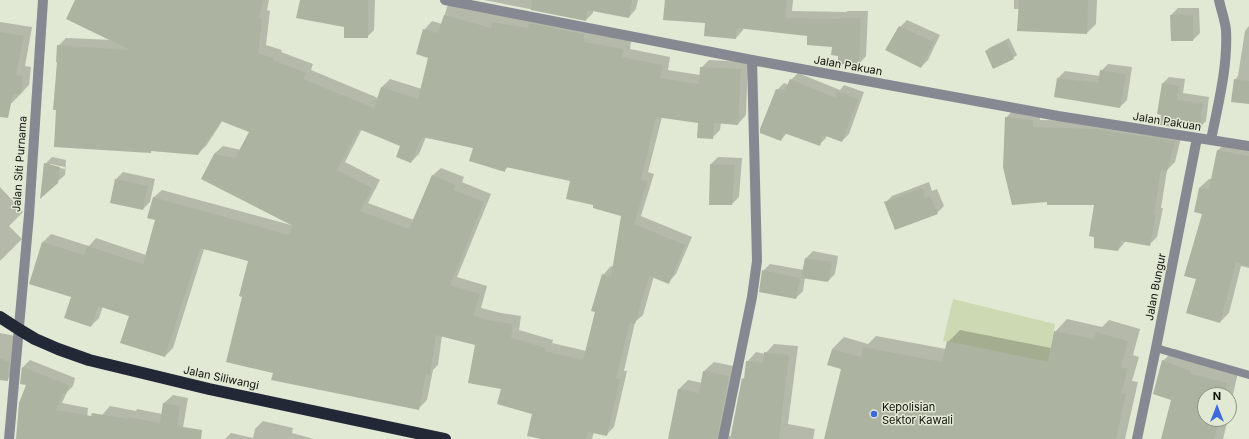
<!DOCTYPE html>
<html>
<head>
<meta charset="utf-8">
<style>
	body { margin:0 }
	#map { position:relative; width:1249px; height:439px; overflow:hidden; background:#e1e8d4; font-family:Inter,sans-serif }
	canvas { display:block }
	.north { position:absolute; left:1197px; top:387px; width:40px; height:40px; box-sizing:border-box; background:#e1e8d4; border:1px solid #8d9284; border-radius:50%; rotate:0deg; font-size:11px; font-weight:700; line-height:16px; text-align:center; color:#10120b }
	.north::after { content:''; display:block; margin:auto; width:14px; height:18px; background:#3c6adb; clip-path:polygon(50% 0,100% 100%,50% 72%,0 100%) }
</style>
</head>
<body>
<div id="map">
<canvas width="1249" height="439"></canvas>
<div class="north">N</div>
</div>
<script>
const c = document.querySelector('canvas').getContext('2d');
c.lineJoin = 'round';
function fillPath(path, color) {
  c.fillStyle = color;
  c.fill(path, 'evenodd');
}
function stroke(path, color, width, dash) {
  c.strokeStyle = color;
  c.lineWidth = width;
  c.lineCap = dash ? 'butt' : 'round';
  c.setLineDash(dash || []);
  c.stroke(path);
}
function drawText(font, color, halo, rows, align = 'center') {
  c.font = font + ' Inter,sans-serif';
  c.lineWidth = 3;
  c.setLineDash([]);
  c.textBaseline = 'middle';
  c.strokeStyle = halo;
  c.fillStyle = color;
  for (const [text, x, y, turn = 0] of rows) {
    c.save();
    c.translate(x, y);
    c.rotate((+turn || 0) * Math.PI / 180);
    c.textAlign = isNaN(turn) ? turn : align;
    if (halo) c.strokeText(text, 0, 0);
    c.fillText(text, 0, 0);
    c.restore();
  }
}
fillPath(new Path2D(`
	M953,299L1055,324L1048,362L943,341Z`), '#cdd9b3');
fillPath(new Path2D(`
	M78,0H269L267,10L270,11L266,45L282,50L281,52L313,64L311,70L378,98L382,87L390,79L422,89L430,57L424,30L432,21L442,24L447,7L454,0L631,41L630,49L670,57L668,70L700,75L701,68L709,60L748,62L746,115L738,124L721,122L720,130L712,138L699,122L662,117L648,172L654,174L641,216L692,237L676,274L668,283L654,276L643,315L635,322L624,371H627L614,427L606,435L594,432L592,439H546L533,413L502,388L476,344L442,335L438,365L433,370L427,400L419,408L274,372L243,296L249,260L204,249L173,348L165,356L130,315L103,306L99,318L91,326L72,296L43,242L51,234L89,246L96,238L146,255L156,219L153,198L162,190L291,225L292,224L214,154L223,146L241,150L251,131L223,120L206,146L197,154L152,150L58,61V46L66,38L113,40ZM362,129L402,145L411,162L419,154L426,137L474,148L505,170L508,167L571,180L595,204L622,216L614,267L611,266L603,275L596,312L586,351L552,343L553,340L519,330L521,316L501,313L481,308L487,286L457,277L491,194L462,182L464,177L441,168L432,176L414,220L368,203L380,180L345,162Z
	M301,0H375L374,30L367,37L345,27Z
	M484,0H638L636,9L629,17L593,10V13L586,20Z
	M666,0H793L792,11L846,12L848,11H868L866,56L859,64L839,55L833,46L808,35L743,28V30L736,38Z
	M1014,0H1097L1096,24L1087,33L1019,9H1014Z
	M1178,8H1199L1200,33L1193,40L1171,15Z
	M907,20L940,35L928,60L921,67L900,27Z
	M0,22L32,27L25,66L31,67L29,85L12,103L0,102Z
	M1249,26V103L1235,80L1238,76L1245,31Z
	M1009,38L1017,55L1013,58L986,51L989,48Z
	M1108,64L1132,67L1127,100L1120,107L1058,78L1065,71L1100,76L1101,71Z
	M798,73L840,90L844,85L864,92L849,134L842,141L827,135L826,138L819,145L787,133L781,140L777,90L784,83L789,85L791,80Z
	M1169,77L1185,79L1183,93L1209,97L1206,121L1199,128L1162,114V84Z
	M1013,110L1040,113V120L1104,121L1182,134L1175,162L1167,170L1161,208H1163L1157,237L1149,245L1126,241L1118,250L1095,204L1048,201L1006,118Z
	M1228,141L1249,145V268L1241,266L1229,313L1220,322L1197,278L1203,213L1199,188L1209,179H1212L1218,150Z
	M52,157L66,160L65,175L57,182L45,164ZM50,164L65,167V169L50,166Z
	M718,157L742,158L739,197L732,204L711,164Z
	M123,172L155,179L150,202L143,209L116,179Z
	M929,182L932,191L937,189L944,206L937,213L885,203L892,196Z
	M0,187L23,212L9,226L22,239L0,261Z
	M813,251L838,256L835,274L828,281L805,277L803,291L796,298L763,271L770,264L804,270L806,258Z
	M1067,319L1102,327L1109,320L1140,329L1133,355L1139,357L1132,381L1138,382L1125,439H825L842,368L832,349L844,337L868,344L876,336L946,349L948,342L960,330L1051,348L1055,332Z
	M0,333L20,337L17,370L7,380L0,379Z
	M774,344L798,346L788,424L815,429L813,439H669L679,389L688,380L702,383L704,371L714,362L738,367L727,434L731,437L743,379L745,377L747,362L756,352L765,354Z
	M1175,349L1238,372L1229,413V395H1205V419H1228L1223,439H1162L1172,399L1163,361Z
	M30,360L75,378L73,386L67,392L62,403L88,408L85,439H17L27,385L22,383L23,367Z
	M173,395L188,398L181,439H103L102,415L110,406L136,411L137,409L162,414L164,403Z
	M263,421L293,428L292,433L314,439H225L231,433L253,438L255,429Z`), '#0003');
fillPath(new Path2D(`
	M75,0H263L259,18L262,19L258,53L274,58L273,60L306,73L303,79L374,108L381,87L418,99L428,58L416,54L423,29L438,33L444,15L491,28L492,22L528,28L529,23L584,34V42L624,49L622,57L663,65L660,78L699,84L700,67L741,69L738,125L714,123L713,139L697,138L698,123L656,117L641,180L647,182L634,224L685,245L669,284L649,276L635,324L630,322L616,379H620L607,436L588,432L586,439H541L527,436L532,414L497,404L501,389L468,383L475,345L436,335L430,375L426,374L419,410L271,380L273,373L226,362L242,297L239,296L248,261L200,248L165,357L120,343L129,316L98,306L91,327L64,318L71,297L29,284L42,242L84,255L87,246L143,264L155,220L147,218L153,197L289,235L293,226L201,179L214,154L235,158L249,132L221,121L198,155L151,151V153L54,147L56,110H53L57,62H56L57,45L130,50L66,19ZM359,129L400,146L396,157L411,163L422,137L473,148L469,161L505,172L506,167L570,181L566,199L593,205V208L621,216L611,277L602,274L591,311L595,312L583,360L545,351L546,348L511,338L513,324L493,321L473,316L480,294L450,285L484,202L454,190L456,185L432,175L409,229L360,211L372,188L337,170Z
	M300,0H368V38H344V27L296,18Z
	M532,0H632L629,18L587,10L586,21L531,10Z
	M665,0H787L785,18L839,19V18H861L859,65L838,64V56L831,55L832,47L807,45V36L737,28L736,39L704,36L705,23L663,20Z
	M1019,0H1088L1087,34L1017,31Z
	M1193,14V41H1171L1170,15Z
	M899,26L934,42L921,68L885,50Z
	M0,32L24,36L16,75L23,76L21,94H13L8,118L0,117Z
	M1006,41L1014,59L993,69L985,51Z
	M1100,70L1126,74L1120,108L1054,97L1057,78L1098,83Z
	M790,79L836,98L837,91L858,99L842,142L823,135L820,146L784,133L781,141L760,133V129L776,89L784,92Z
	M1234,79L1249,81V104L1231,102Z
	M1162,83L1179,86L1177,100L1203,103L1199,129L1178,127V128L1160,125L1161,115L1157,114Z
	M1005,117L1033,120V127L1096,129L1175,141L1167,171L1161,169L1154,215H1156L1150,246L1121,241L1118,251L1094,248V237L1089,236L1094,205H1047V202L1012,205L1003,167Z
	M1217,150L1249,156V267L1236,262L1220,323L1186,313L1196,279L1184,276L1202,214L1194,212L1199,188L1209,189Z
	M44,163L60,167L58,183L40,199Z
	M710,164L735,165L732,205H709Z
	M115,179L148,186L143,210L110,203Z
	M922,188L925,198L930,196L938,214L895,230L884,202Z
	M805,258L832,262L828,282L801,278Z
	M762,270L800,278L796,299L759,292Z
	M1054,331L1094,339L1096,332L1128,341L1121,367L1128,369L1121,393L1126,394L1116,439H824L841,369L827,365L832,349L861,357L863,347L942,362L947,341L1048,362Z
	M764,352L789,355L779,439H730L742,378L744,379L746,361L763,363Z
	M0,358L9,362L8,381L0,380Z
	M1162,360L1191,371V374L1227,383L1224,395H1205V419H1219L1214,439H1161L1171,400L1153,394Z
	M22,367L69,385L66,394L63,393L56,410L91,416L92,413L128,419V417L160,423L163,403L180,406L177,426L202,430L201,439H16L19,403L26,385L20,384Z
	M703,371L729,376L717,439H668L678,389L699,393Z`), '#acb3a0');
stroke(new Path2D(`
	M1156,348L1249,375`), '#868991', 8);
stroke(new Path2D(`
	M445,0L752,60L1058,116L1249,146
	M1211,140C1218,104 1228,67 1226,30C1225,20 1221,10 1219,0
	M9,439L29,215L43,0
	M723,439L752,297L757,261L752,60
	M1137,439L1156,348L1197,138`), '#868991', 10);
stroke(new Path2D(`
	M0,317L20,330L35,339L58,349L89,360L209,389L445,439`), '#222836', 12);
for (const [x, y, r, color] of [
	[874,414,4,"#3c6adb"]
]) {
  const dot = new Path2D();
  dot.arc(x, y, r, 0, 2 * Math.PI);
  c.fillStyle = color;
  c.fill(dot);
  stroke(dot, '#e1e8d4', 1.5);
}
drawText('11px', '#10120b', '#e1e8d4', [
	["Jalan Pakuan",848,66,10],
	["Jalan Pakuan",1167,122,9],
	["Jalan Siti Purnama",20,164,-86],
	["Jalan Bungur",1156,287,-79],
	["Jalan Siliwangi",221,378,12]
]);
drawText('11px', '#10120b', '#e1e8d4', [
	["Kepolisian",882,408],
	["Sektor Kawali",882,421]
], 'left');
</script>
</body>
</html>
